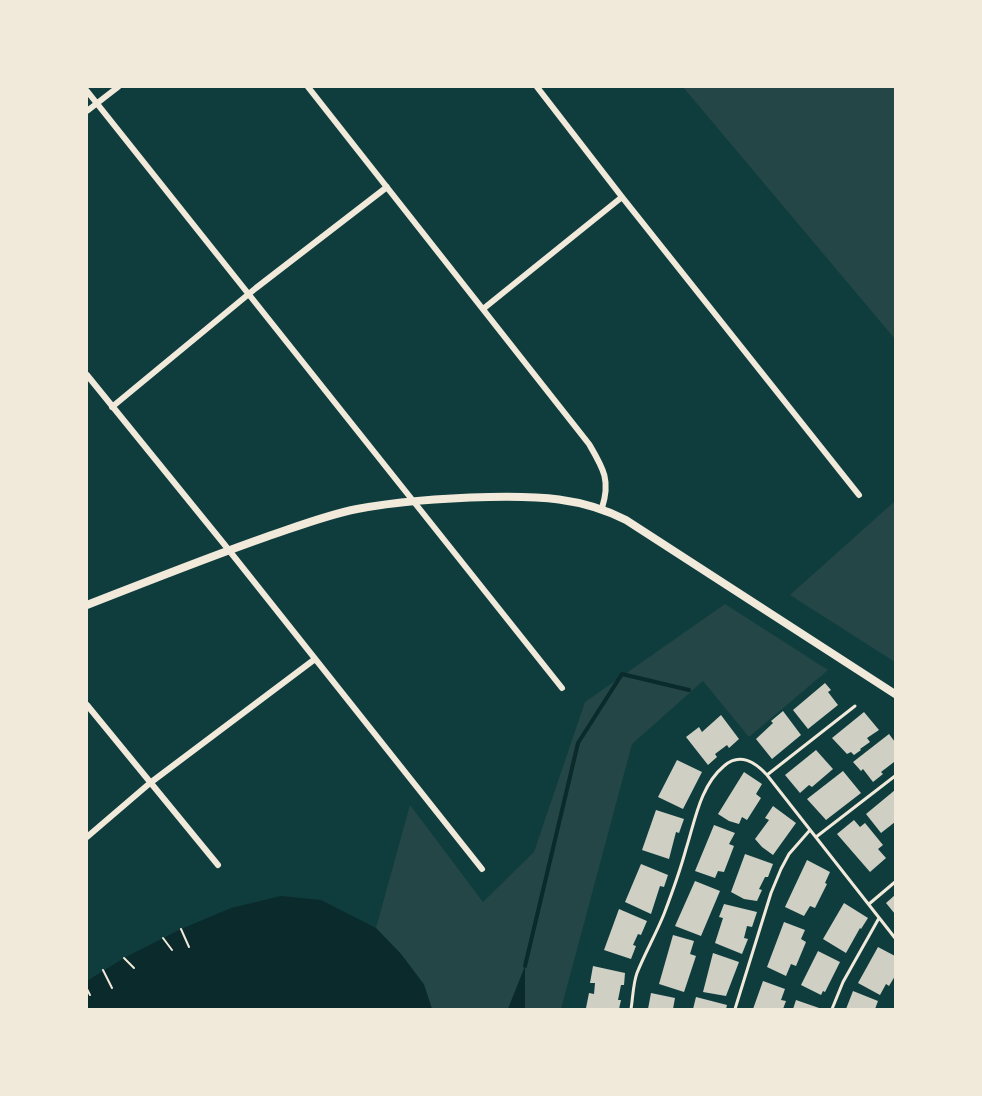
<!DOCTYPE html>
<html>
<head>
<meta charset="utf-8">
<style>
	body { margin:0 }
	#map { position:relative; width:982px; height:1096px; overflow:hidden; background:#0f3d3e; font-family:"Asap Condensed",sans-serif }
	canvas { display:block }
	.frame { position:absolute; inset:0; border:88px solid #f1e9da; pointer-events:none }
</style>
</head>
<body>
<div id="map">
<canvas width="982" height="1096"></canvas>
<div class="frame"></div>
</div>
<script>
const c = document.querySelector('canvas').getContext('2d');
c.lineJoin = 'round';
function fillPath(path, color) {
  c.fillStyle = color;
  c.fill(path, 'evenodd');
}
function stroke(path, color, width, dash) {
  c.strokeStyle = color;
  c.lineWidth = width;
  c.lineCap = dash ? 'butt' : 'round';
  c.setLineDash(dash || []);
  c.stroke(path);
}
fillPath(new Path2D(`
	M683,87H895V339Z
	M895,501V662L790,595Z
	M725,604L828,670L749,737L703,681L632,744L561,1009H525V968L508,1009H432L424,984L401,954L376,928L410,805L483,902L534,852L585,702Z`), '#244646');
fillPath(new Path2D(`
	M281,896L321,900L376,928L401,954L424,985L432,1009H87V981L124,958L181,929L231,908Z
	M525,966V1009H508Z`), '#0a2a2b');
stroke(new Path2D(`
	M525,966L578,743L622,674L689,690`), '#0a2a2b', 4);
fillPath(new Path2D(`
	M825,683L831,690L828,692L838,705L808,729L793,710Z
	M783,711L801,735L772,759L756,739L773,723L771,721Z
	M864,712L879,730L867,738L870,742L860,749L861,750L854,755L851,752L847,754L832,738Z
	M721,715L739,739L729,748L727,745L715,754L717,757L708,765L686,737L699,727L702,732Z
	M889,734L895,742V763L894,762L881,772L883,774L873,782L863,769L861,771L853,762Z
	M816,750L833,769L812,787L809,785L800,793L785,775Z
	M677,760L702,772L683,809L658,797Z
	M843,771L861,793L826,820L807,799Z
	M744,772L762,784L756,794L761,798L747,820L742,817L739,824L729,821L718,814Z
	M895,790V822L881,833L866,814Z
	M773,806L796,823L773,855L762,847L755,839L769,820L765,818Z
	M656,810L684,819L679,833L676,832L669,859L642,850Z
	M854,820L860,827L865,823L883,845L878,849L886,858L870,872L837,834Z
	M714,825L735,833L729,844L734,846L724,872L718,871L715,878L695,871Z
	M745,854L773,864L768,877H765L759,889L762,890L757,901L744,899L731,892Z
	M807,860L830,872L825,883L827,884L815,908L810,906L804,916L785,907Z
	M641,864L668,875L664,887L660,886L651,914L625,902Z
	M695,881L720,891L701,936L675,926Z
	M895,895V914L886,903Z
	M844,903L868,918L861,929L860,928L846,953L823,939Z
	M724,904L757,912L752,927L747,926L744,938L748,939L742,954L715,943L723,918L719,917Z
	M619,909L647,921L641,935L638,934L633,945L636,946L631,959L604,950Z
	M784,922L805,930L801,939L806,942L796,966L791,964L786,976L767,967Z
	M673,935L694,941L690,954L696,956L684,992L659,984Z
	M878,947L895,956V976L889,986L886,984L880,995L858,983Z
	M818,951L840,962L825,992L823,991L821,995L801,985Z
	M713,953L739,962L726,996L703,992Z
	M593,966L625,973L624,985H621L618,1000H621L619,1009L586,1008L589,993L594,994L595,983H590Z
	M763,981L785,989L781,1000L786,1001L783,1009H753Z
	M853,991L878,1001L875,1009H846Z
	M651,993L675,998L673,1009H648Z
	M696,997L727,1005L726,1009H693Z
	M796,1000L822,1009H793Z`), '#cfcfc3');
stroke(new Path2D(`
	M181,929L189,947
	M163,938L172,950
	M124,958L134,968
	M103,970L112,988
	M87,989L90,995`), '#f1e9da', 2);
stroke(new Path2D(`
	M767,775L855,706
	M816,837L895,776
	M869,904L895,882
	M631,1009C633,997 633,984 637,973C645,953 656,934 664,914C672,893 680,871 686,849C695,821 700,786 724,766C740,752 755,762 767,775L895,938
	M735,1009L771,893L781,869L789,854L810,830
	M832,1009L843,982L879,918`), '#f1e9da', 3);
stroke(new Path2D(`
	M308,87L589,444C603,468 611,480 602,508
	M537,87L622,197L859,495
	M87,91L562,688
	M87,111L118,87
	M483,309L622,197
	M87,375L224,544L482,869
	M112,407L256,288L387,187
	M87,705L218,865
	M87,837L150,783L315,659`), '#f1e9da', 6);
stroke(new Path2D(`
	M87,605C146,582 206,558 266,537C296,527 326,515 357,509C400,501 445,498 489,497C538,496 581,497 626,520L895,694`), '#f1e9da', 8);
</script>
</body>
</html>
